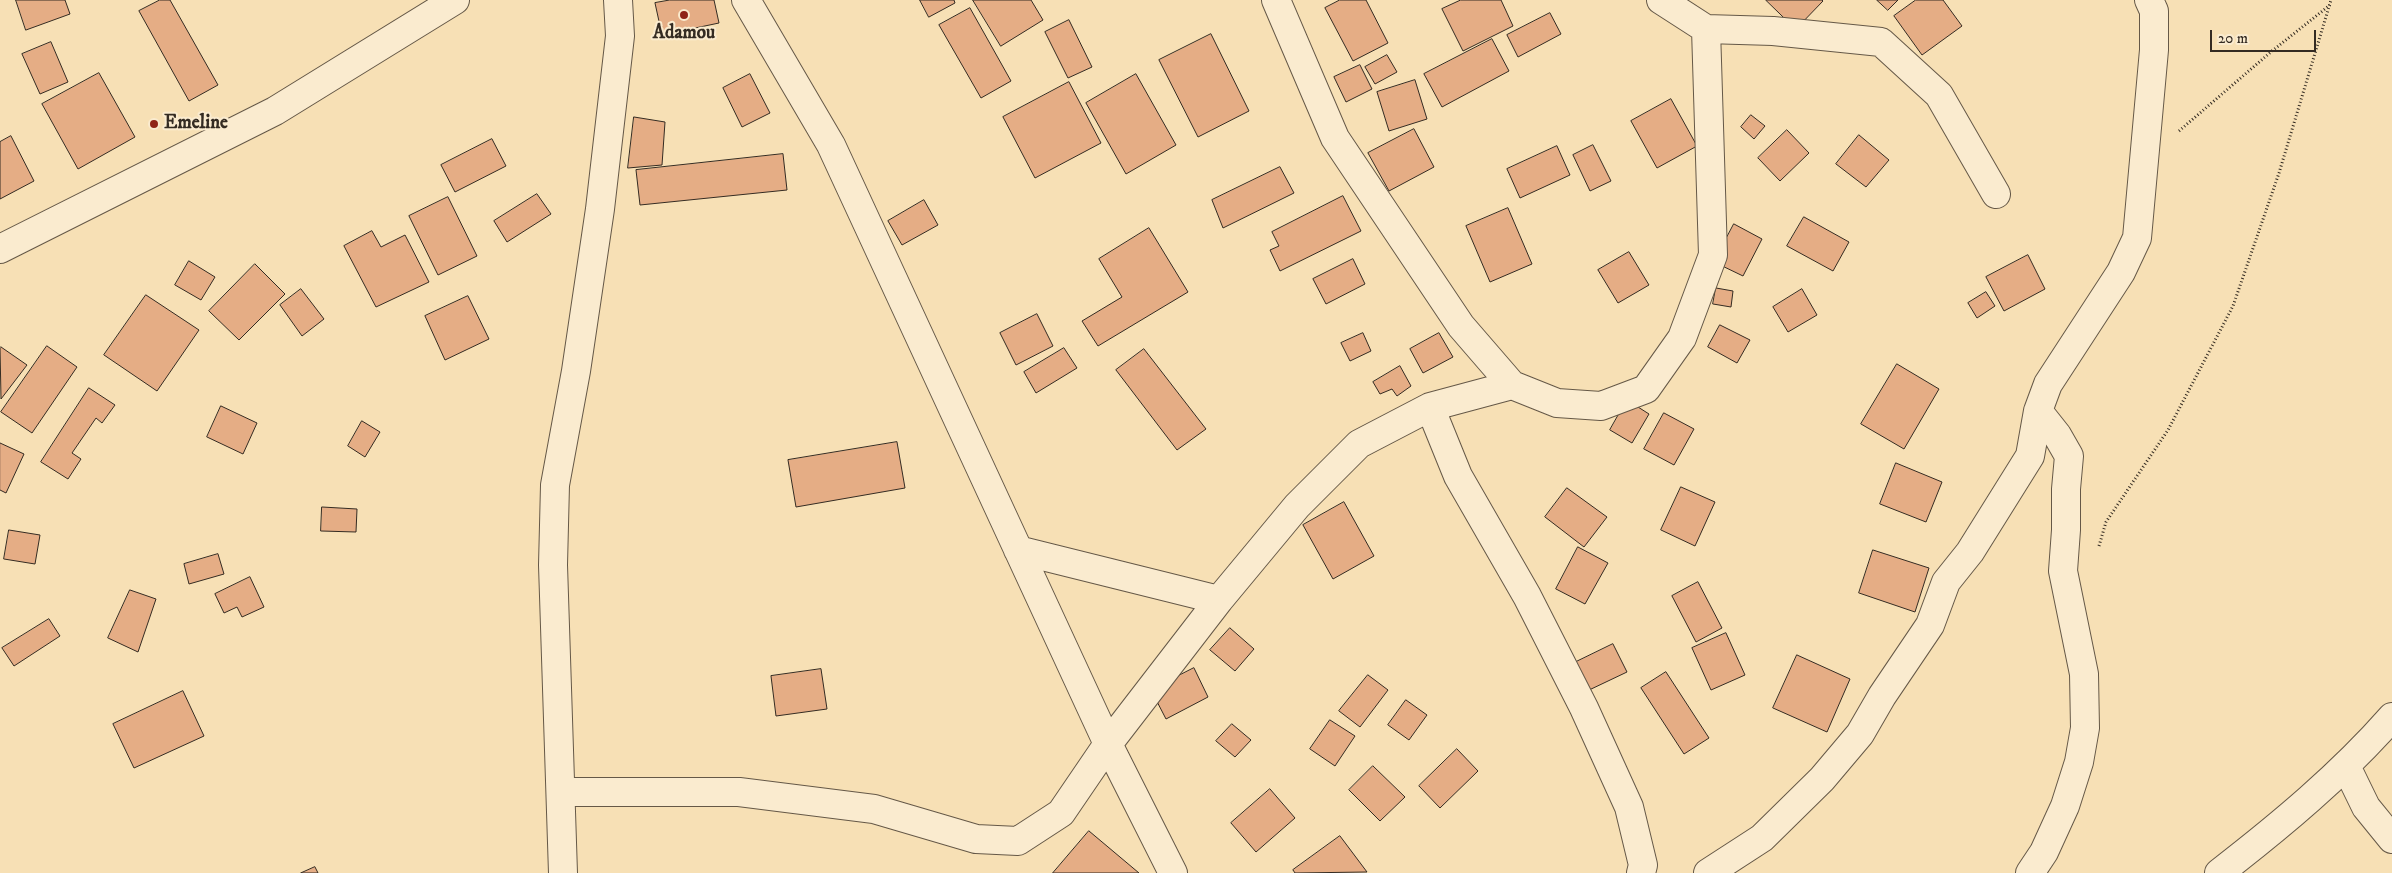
<!DOCTYPE html>
<html>
<head>
<meta charset="utf-8">
<style>
	body { margin:0 }
	#map { position:relative; width:2392px; height:873px; overflow:hidden; background:#f7e0b5; font-family:"IM FELL DW Pica",serif }
	canvas { display:block }
	.scale { position:absolute; left:2210px; top:30px; width:106px; height:22px; box-sizing:border-box; border:2px solid #342b22; border-top:0; padding-left:6px; font-size:15px; line-height:18px; white-space:nowrap; color:#342b22; -webkit-text-stroke:4px #faebcf; paint-order:stroke }
</style>
</head>
<body>
<div id="map">
<canvas width="2392" height="873"></canvas>
<div class="scale">20 m</div>
</div>
<script>
const c = document.querySelector('canvas').getContext('2d');
c.lineJoin = 'round';
function fillPath(path, color) {
  c.fillStyle = color;
  c.fill(path, 'evenodd');
}
function stroke(path, color, width, dash) {
  c.strokeStyle = color;
  c.lineWidth = width;
  c.lineCap = dash ? 'butt' : 'round';
  c.setLineDash(dash || []);
  c.stroke(path);
}
function drawText(font, color, halo, rows, align = 'center') {
  c.font = font + ' "IM FELL DW Pica",serif';
  c.lineWidth = 4;
  c.setLineDash([]);
  c.textBaseline = 'middle';
  c.strokeStyle = halo;
  c.fillStyle = color;
  for (const [text, x, y, turn = 0] of rows) {
    c.save();
    c.translate(x, y);
    c.rotate((+turn || 0) * Math.PI / 180);
    c.textAlign = isNaN(turn) ? turn : align;
    if (halo) c.strokeText(text, 0, 0);
    c.fillText(text, 0, 0);
    c.restore();
  }
}
const building = new Path2D(`
	M16,0H65L70,14L26,30Z
	M160,0H170L218,85L189,101L139,11Z
	M670,0H714L719,23L662,35L655,3Z
	M920,0H954L955,3L929,17Z
	M973,0H1031L1043,20L1001,46Z
	M1340,0H1366L1388,43L1353,61L1325,8Z
	M1461,0H1501L1513,26L1463,51L1442,9Z
	M1766,0H1822L1823,1L1796,29Z
	M1877,0H1898L1888,10Z
	M1916,0H1943L1962,26L1922,55L1894,16Z
	M970,8L1011,81L981,98L939,25Z
	M1550,13L1561,34L1518,57L1507,35Z
	M1069,20L1092,67L1068,78L1045,32Z
	M1211,34L1249,111L1198,137L1159,60Z
	M1492,39L1509,71L1442,107L1424,74Z
	M51,42L68,82L40,94L22,54Z
	M1387,55L1397,72L1375,84L1365,67Z
	M1360,65L1372,89L1346,102L1334,77Z
	M99,73L135,137L78,169L42,104Z
	M750,74L770,113L742,127L723,88Z
	M1136,74L1176,145L1126,174L1086,103Z
	M1415,80L1427,119L1389,131L1377,92Z
	M1069,82L1101,143L1035,178L1003,117Z
	M1671,99L1697,146L1657,168L1631,121Z
	M1751,115L1765,126L1754,139L1741,127Z
	M634,117L665,122L662,165L628,168Z
	M1414,129L1434,167L1389,191L1368,153Z
	M1787,130L1809,153L1780,181L1758,158Z
	M1859,135L1889,160L1866,187L1836,164Z
	M11,136L34,181L0,199V142Z
	M492,139L506,166L455,192L441,165Z
	M1593,145L1611,181L1590,191L1573,155Z
	M1557,146L1570,175L1520,198L1507,169Z
	M783,154L787,190L640,205L636,170Z
	M1280,167L1294,193L1223,228L1212,200Z
	M537,194L551,214L507,242L494,221Z
	M1343,196L1361,231L1280,271L1270,250L1279,246L1272,232Z
	M448,197L477,256L438,275L409,216Z
	M924,200L938,225L902,245L888,221Z
	M1508,208L1532,264L1490,282L1466,226Z
	M1804,217L1849,242L1833,271L1787,246Z
	M1734,224L1762,239L1743,276L1714,262Z
	M1149,228L1188,292L1098,346L1082,321L1122,297L1099,259Z
	M372,231L381,247L405,235L429,282L376,307L344,246Z
	M1629,252L1649,285L1618,303L1598,270Z
	M2028,255L2045,289L2004,311L1986,277Z
	M1353,259L1365,284L1326,304L1313,279Z
	M189,261L215,277L201,300L175,285Z
	M255,264L285,294L239,340L209,311Z
	M1716,288L1733,291L1731,307L1713,304Z
	M301,289L324,319L302,336L280,305Z
	M1802,289L1817,315L1788,332L1773,307Z
	M1986,292L1995,306L1977,318L1968,303Z
	M146,295L199,330L157,391L104,355Z
	M468,296L489,339L445,360L425,316Z
	M1037,314L1053,346L1016,365L1000,333Z
	M1720,325L1750,340L1737,363L1708,347Z
	M1363,333L1371,351L1350,361L1341,343Z
	M1439,333L1453,357L1423,373L1410,349Z
	M47,346L77,367L32,433L1,412Z
	M1,347L27,365L1,399L0,348Z
	M1064,348L1077,368L1036,393L1024,372Z
	M1144,349L1206,429L1177,450L1116,370Z
	M1897,364L1939,389L1904,449L1861,424Z
	M1400,366L1411,386L1397,396L1392,389L1380,394L1373,382Z
	M89,388L115,405L102,423L96,418L72,453L81,459L68,479L41,462Z
	M1627,400L1649,414L1632,443L1610,430Z
	M221,406L257,423L243,454L207,437Z
	M1664,413L1694,429L1674,465L1644,449Z
	M362,421L380,432L365,457L348,446Z
	M897,442L905,488L796,507L788,460Z
	M0,443L24,454L6,493L0,490Z
	M1896,463L1942,482L1926,522L1880,504Z
	M1681,487L1715,502L1695,546L1661,530Z
	M1567,488L1607,517L1584,547L1545,517Z
	M1344,502L1374,556L1333,579L1303,525Z
	M322,507L357,509L356,532L321,531Z
	M9,530L40,535L35,564L4,559Z
	M1578,547L1608,563L1585,604L1556,589Z
	M1873,550L1929,568L1915,612L1859,593Z
	M218,554L224,574L189,584L184,564Z
	M250,577L264,607L242,617L237,607L224,613L215,594Z
	M1698,582L1722,628L1696,642L1672,596Z
	M130,590L156,599L138,652L108,638Z
	M49,619L60,636L14,666L2,648Z
	M1230,628L1254,649L1235,671L1210,650Z
	M1726,633L1745,675L1711,690L1692,648Z
	M1613,644L1627,672L1587,691L1574,663Z
	M1797,655L1850,679L1827,732L1773,708Z
	M1194,668L1208,697L1166,719L1151,690Z
	M821,669L827,709L776,716L771,676Z
	M1666,672L1709,738L1684,754L1641,688Z
	M1368,675L1388,690L1360,727L1339,711Z
	M183,691L204,736L134,768L113,724Z
	M1406,700L1427,715L1409,740L1388,725Z
	M1330,720L1355,736L1335,766L1310,749Z
	M1232,724L1251,740L1235,757L1216,741Z
	M1457,749L1478,771L1440,808L1419,786Z
	M1373,766L1405,797L1380,821L1349,790Z
	M1270,789L1295,818L1256,852L1231,823Z
	M1089,831L1139,873H1053Z
	M1340,836L1367,872L1295,873L1293,870Z
	M315,867L318,873H301Z`);
fillPath(building, '#e5ad85');
stroke(building, '#342b22', 1);
const minor = new Path2D(`
	M746,0L831,145L1108,744L1173,873
	M1276,0L1335,138L1461,326L1512,385L1557,403L1601,406L1646,389L1682,338L1713,255L1706,29
	M1661,0L1706,29L1773,31L1881,42L1939,95L1996,194
	M0,249L275,111L455,0
	M1430,407L1458,476L1527,596L1584,708L1629,807L1643,865L1641,873
	M1018,550L1219,600
	M2346,766L2366,807L2392,839
	M561,792H739L874,809L976,839L1018,841L1061,813L1108,744L1219,600L1297,506L1359,444L1430,407L1512,385
	M563,873L553,565L555,485L576,371L600,209L620,36L618,0
	M1708,873L1762,838L1822,779L1860,734L1882,696L1930,625L1946,582L1970,552L2030,456L2038,411L2048,384L2121,272L2137,238L2154,50V11L2149,0
	M2030,873L2044,852L2065,806L2079,762L2085,728L2084,674L2063,571L2066,530V489L2069,456L2057,435L2038,411
	M2219,873C2281,825 2341,775 2392,717`);
stroke(minor, '#655847', 30);
stroke(new Path2D(`
	M2179,131L2272,51L2330,5
	M2099,546L2106,522L2168,430L2233,306L2279,173L2331,0`), '#342b22', 3, [1, 2.5]);
stroke(minor, '#faebcf', 28);
for (const [x, y, r, color] of [
	[684,15,5,"#8f2418"],
	[154,124,5,"#8f2418"]
]) {
  const dot = new Path2D();
  dot.arc(x, y, r, 0, 2 * Math.PI);
  c.fillStyle = color;
  c.fill(dot);
  stroke(dot, '#faebcf', 2);
}
drawText('bold 19px', '#342b22', '#faebcf', [
	["Adamou",684,34],
	["Emeline",164,124,"left"]
]);
</script>
</body>
</html>
